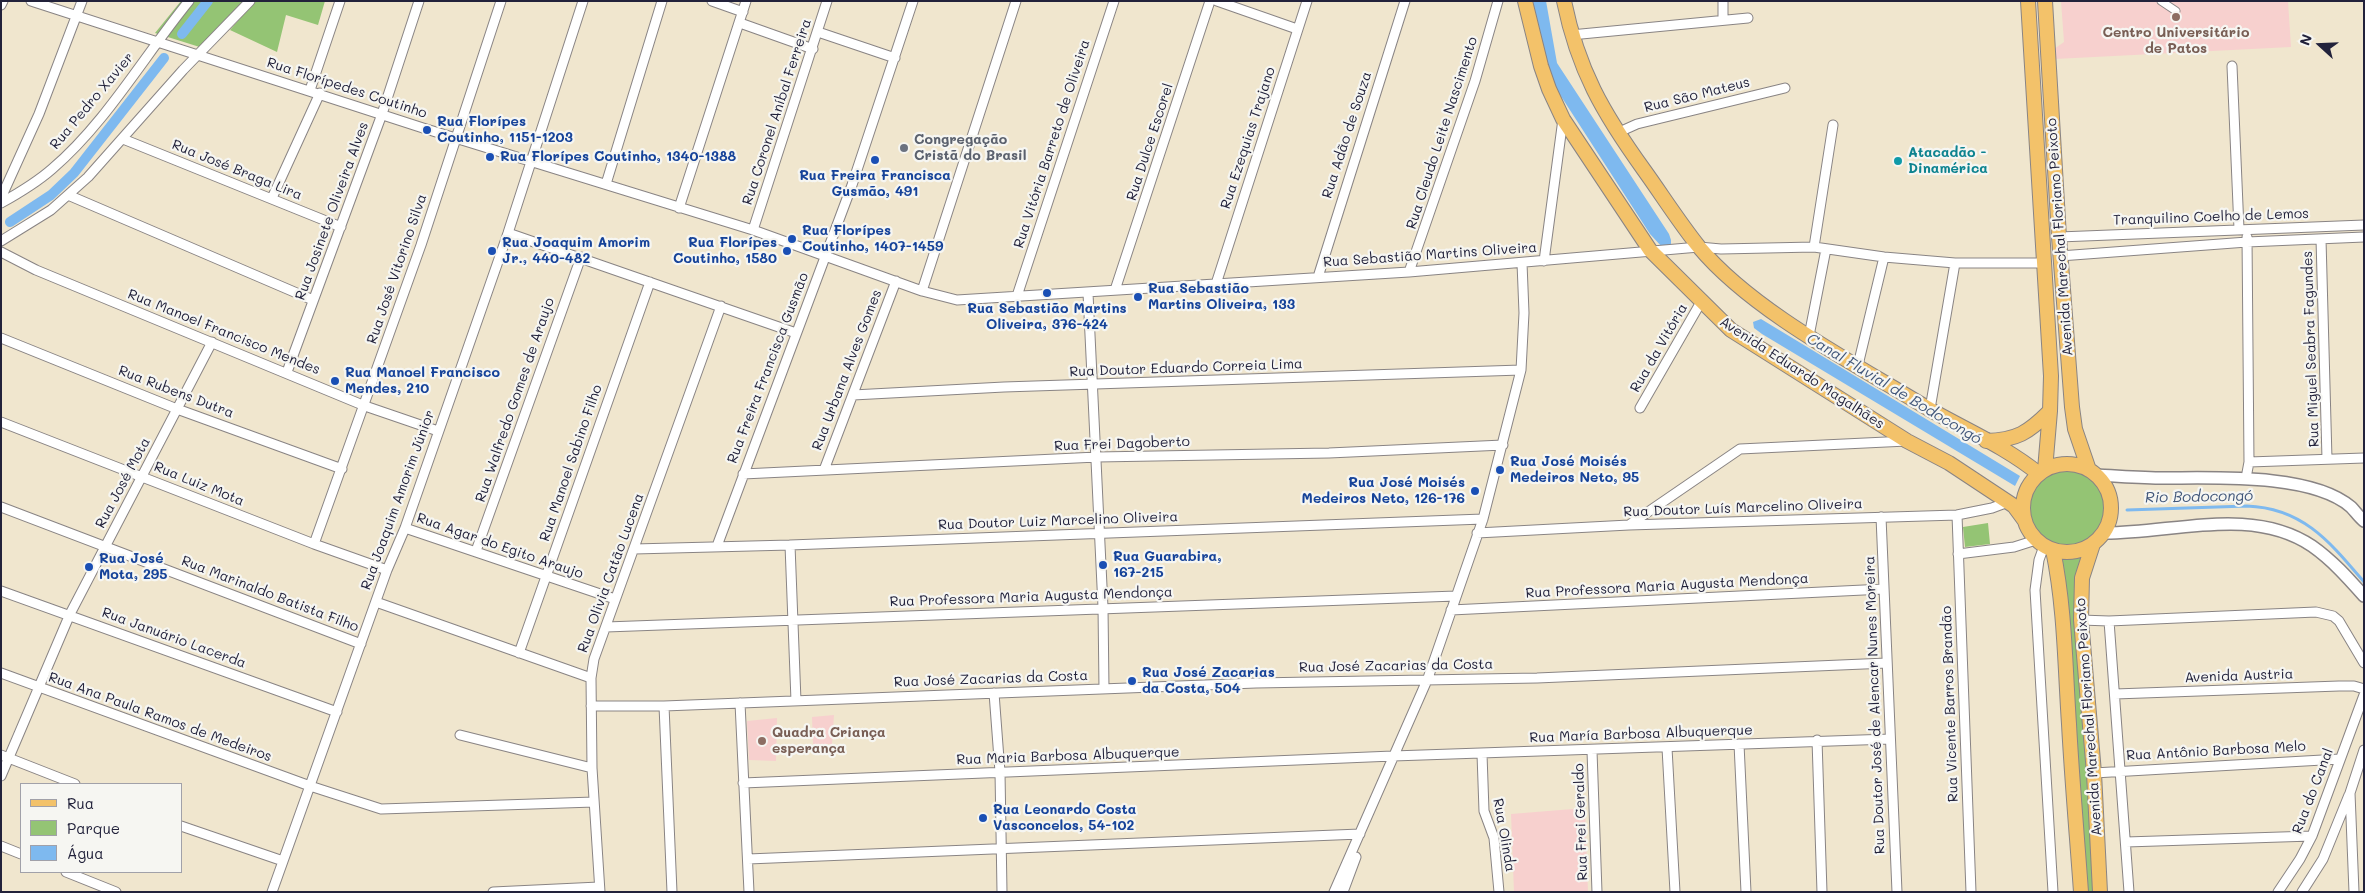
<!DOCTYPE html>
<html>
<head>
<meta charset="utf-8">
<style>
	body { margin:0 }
	#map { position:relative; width:2365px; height:893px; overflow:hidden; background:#f0e6ce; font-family:Mali,sans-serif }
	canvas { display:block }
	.frame { position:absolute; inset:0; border:2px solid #22223b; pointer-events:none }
	.legend { position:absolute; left:20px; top:783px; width:162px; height:90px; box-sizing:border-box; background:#f6f6f2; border:1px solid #a1a1a9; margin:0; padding:6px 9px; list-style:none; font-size:15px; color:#22223b }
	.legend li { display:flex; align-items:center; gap:10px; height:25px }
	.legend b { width:25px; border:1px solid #a1a1a9 }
	.north { position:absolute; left:2295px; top:20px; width:50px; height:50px; -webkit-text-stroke:4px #f6f6f2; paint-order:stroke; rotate:290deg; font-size:14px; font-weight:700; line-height:20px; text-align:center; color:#22223b }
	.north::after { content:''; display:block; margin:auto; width:18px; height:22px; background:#22223b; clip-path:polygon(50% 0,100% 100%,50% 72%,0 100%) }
</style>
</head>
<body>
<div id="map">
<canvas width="2365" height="893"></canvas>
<div class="frame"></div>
<ul class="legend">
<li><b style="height:6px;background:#f3c26a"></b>Rua</li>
<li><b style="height:14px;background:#94c474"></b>Parque</li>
<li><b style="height:14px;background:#7eb9ef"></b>Água</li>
</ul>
<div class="north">N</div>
</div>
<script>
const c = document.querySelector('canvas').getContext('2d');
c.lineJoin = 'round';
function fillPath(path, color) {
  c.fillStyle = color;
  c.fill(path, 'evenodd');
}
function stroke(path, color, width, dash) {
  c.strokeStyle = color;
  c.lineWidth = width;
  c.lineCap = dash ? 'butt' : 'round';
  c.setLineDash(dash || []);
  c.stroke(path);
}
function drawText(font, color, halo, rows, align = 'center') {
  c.font = font + ' Mali,sans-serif';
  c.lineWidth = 4.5;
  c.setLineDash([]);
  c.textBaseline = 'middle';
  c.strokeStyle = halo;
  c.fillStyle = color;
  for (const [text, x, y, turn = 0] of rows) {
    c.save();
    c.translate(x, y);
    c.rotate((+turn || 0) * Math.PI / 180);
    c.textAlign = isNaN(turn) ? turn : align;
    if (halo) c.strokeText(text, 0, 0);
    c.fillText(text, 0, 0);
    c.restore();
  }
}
fillPath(new Path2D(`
	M2061,1H2288L2291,47L2055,59L2054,49L2064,42Z
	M834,715L832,744H813L812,717Z
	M777,718L776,761L749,760L747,721Z
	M1585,808L1588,892H1514L1511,814Z`), '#f7d0ce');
fillPath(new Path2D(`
	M181,1H247L206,49L155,33Z
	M255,1H325L318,25L286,15L277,52L230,30Z
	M2025 508a41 41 0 1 1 82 0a41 41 0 1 1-82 0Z
	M1988,523L1990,544L1965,547L1963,527Z
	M2090,548L2086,560L2098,892H2082L2055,553C2069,555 2078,554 2090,548Z`), '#94c474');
fillPath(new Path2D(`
	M1533,1H1546L1557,63L1669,234L1671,240V248L1662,247L1650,234L1546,73Z
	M1761,319L2020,476L2015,486L1762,334L1754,328L1753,322Z`), '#7eb9ef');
stroke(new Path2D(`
	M2127,510L2247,506C2303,508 2330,542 2364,582`), '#7eb9ef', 3);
stroke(new Path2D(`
	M182,34L208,1
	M10,222L51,195L74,173L164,58`), '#7eb9ef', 10);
const pedestrian = new Path2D(`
	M2161,1L2176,11`);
const minor = new Path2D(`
	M31,1L423,128L753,230L922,291L957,300L1409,272L1699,247L1721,249L1814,247L1884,257L1955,263H2044
	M712,1L743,12
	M1217,1L1297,29
	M1,5L3,1
	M1723,19V1
	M740,23L813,49
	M818,32L895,58
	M1571,35L1748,18
	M2232,66L2239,229
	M310,90L340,1
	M1617,133L1637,124L1785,88
	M123,139L341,227
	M606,184L662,1
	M68,195L313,300
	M1,198L39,114L82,1
	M272,198L320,93
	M1,203C19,193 36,183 52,169C106,123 144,56 189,1
	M679,208L746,1
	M753,230L827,1
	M508,233L796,333
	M2059,237L2364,225
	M2321,239L2327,459
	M1,241L51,210L88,177L183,70L250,1
	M1814,247L1833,125
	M1,252L36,270L365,406L438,431
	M2060,256L2247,242L2364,237
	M1544,261L1563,119
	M1409,272L1475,81L1498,1
	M1318,277L1405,1
	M1216,284L1307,1
	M1115,290L1210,1
	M922,291L1016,1
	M1088,293L1103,607L1104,689
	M1017,296L1114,1
	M1809,336L1826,249
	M1,338L177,409L342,469
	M1858,365L1884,257
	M287,372L382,114L419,1
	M853,395L1004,387L1521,370
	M1640,408L1701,302
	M1930,409L1955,263
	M1,422L314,544L387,570
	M2249,462L2364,458
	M824,470L896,281
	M743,474L1097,457L1329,453L1503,445
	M2246,478L2249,462L2247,237
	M1,507L361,644
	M1957,515L1971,892
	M1881,517L1897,892
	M1629,525L1740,449L1907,441
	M405,528L615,599
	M1477,533L1629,525L1957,515L1992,508L2008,502
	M314,544L421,245L501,1
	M790,545L796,701
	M717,546L852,185L913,1
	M2044,546L2039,560L2035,590L2053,892
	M634,549L790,545L1483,519
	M476,551L581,257
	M1958,554L2014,547L2036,540
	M1,591L337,712
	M376,602L591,678
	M1451,610L1884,589
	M2081,620L2109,621L2316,612L2333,616L2339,621L2364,663
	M2109,621L2129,892
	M606,627L1456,596
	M519,653L650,282
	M1,673L310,786L381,809L594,802
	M994,693L1000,772L1002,892
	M2115,694L2339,686H2354L2364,689
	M740,703L749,892
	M591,706H664L1256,683L1537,678L1887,663
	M664,706L672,892
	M460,735L592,768
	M1817,740L1822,892
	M1739,744L1746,892
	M1667,748L1675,892
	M1592,751L1597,892
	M1482,754L1484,811L1494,838L1499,892
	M1,755L75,784
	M2094,773L2340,759
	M1,776L70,614L212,342
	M743,783L1393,756L1890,739
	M181,826L283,861
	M2126,842L2312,836
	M1,846L21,854
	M748,859L1360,834
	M66,872L116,892
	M272,892L387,570L405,528L508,233L583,1
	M493,892L599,887
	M600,892L592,768L591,678L594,659L721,306
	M1334,892L1428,678L1483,519L1521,370L1524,313L1522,263
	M1343,892L1356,857
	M2278,892L2300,859L2312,836L2364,695
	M2302,892L2323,859L2349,795
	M2354,892L2350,793L2364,750`);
const tertiary = new Path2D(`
	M2095,475C2118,476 2141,478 2164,478C2213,478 2312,473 2351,507C2355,511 2359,517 2364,521
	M2103,533C2171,534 2251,505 2312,546C2332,560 2348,578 2364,596`);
const primary = new Path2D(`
	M1525,1L1541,66L1549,89L1563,119L1650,250L1731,330L1907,441L1949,463L2014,506L2025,521
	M1564,1C1578,70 1603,113 1644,170C1662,195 1679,222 1699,247C1752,311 1857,365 1929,409C1966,430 2006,447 2039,474
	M2028,1L2051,376L2050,411L2045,470
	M2045,1L2059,237L2072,407L2075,429L2089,470
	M1986,441C2017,440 2028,433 2050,411
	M2023 508a44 44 0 1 1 88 0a44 44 0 1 1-88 0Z
	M2093,544L2082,578L2081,620L2094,773L2100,892
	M2053,550C2065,608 2065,666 2069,724C2072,780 2077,836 2081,892`);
stroke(pedestrian, '#898484', 9);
stroke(minor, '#898484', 11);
stroke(tertiary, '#898484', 14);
stroke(primary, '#898484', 16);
stroke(pedestrian, '#fff', 7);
stroke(minor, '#fff', 9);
stroke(tertiary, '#fff', 11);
stroke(primary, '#f3c26a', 14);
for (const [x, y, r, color] of [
	[2176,17,5,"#8d6e63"],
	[427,130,5,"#1a4fb4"],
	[904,148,5,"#6b7280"],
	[490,157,5,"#1a4fb4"],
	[875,160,5,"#1a4fb4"],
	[1898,161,5,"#0f9aa8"],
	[792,239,5,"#1a4fb4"],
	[492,251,5,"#1a4fb4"],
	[787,251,5,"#1a4fb4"],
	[1047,293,5,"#1a4fb4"],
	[1138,297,5,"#1a4fb4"],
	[335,381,5,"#1a4fb4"],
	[1500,470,5,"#1a4fb4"],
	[1475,491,5,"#1a4fb4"],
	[1103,565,5,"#1a4fb4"],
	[89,567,5,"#1a4fb4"],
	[1132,681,5,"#1a4fb4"],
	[762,741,5,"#8d6e63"],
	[983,818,5,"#1a4fb4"]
]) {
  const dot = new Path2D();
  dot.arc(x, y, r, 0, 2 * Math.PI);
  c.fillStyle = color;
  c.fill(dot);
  stroke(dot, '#f6f6f2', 2);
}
drawText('bold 14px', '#785e54', '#f6f6f2', [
	["Centro Universitário",2176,33],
	["de Patos",2176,49],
	["Quadra Criança",772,733,"left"],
	["esperança",772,749,"left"]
]);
drawText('14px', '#22223b', '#f6f6f2', [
	["Rua Florípedes Coutinho",347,88,18],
	["Rua São Mateus",1697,95,-14],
	["Rua Pedro Xavier",92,101,-50],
	["Rua Coronel Aníbal Ferreira",777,112,-72],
	["Rua Cleudo Leite Nascimento",1442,133,-72],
	["Rua Adão de Souza",1347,135,-72],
	["Rua Ezequias Trajano",1248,138,-72],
	["Rua Dulce Escorel",1150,142,-72],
	["Rua Vitória Barreto de Oliveira",1052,144,-72],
	["Rua José Braga Lira",237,170,22],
	["Rua Josinete Oliveira Alves",332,211,-70],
	["Tranquilino Coelho de Lemos",2211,217,-2],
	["Avenida Marechal Floriano Peixoto",2060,237,-94],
	["Rua Sebastião Martins Oliveira",1430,255,-4],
	["Rua José Vitorino Silva",397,269,-71],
	["Rua Manoel Francisco Mendes",224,332,22],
	["Rua da Vitória",1659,348,-60],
	["Rua Miguel Seabra Fagundes",2311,349,-92],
	["Rua Freira Francisca Gusmão",768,368,-69],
	["Rua Doutor Eduardo Correia Lima",1186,368,-2],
	["Rua Urbana Alves Gomes",847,370,-69],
	["Avenida Eduardo Magalhães",1802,373,33],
	["Rua Rubens Dutra",176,392,21],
	["Rua Walfredo Gomes de Araujo",515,400,-71],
	["Rua Frei Dagoberto",1122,444,-2],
	["Rua Manoel Sabino Filho",571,463,-71],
	["Rua José Mota",123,483,-62],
	["Rua Luiz Mota",199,484,22],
	["Rua Joaquim Amorim Júnior",398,500,-70],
	["Rua Doutor Luís Marcelino Oliveira",1743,508,-2],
	["Rua Doutor Luiz Marcelino Oliveira",1058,521,-2],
	["Rua Agar do Egito Araujo",500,546,19],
	["Rua Olivia Catão Lucena",611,573,-70],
	["Rua Professora Maria Augusta Mendonça",1667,586,-3],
	["Rua Marinaldo Batista Filho",270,594,21],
	["Rua Professora Maria Augusta Mendonça",1031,597,-2],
	["Rua Januário Lacerda",174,638,20],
	["Rua José Zacarias da Costa",1396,666,-1],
	["Avenida Austria",2239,676,-2],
	["Rua José Zacarias da Costa",991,679,-2],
	["Rua Vicente Barros Brandão",1950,704,-92],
	["Rua Doutor José de Alencar Nunes Moreira",1875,705,-92],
	["Rua Ana Paula Ramos de Medeiros",160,717,20],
	["Avenida Marechal Floriano Peixoto",2089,717,-94],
	["Rua María Barbosa Albuquerque",1641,734,-2],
	["Rua Antônio Barbosa Melo",2216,751,-3],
	["Rua Maria Barbosa Albuquerque",1068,756,-2],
	["Rua do Canal",2313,791,-69],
	["Rua Frei Geraldo",1581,822,-92],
	["Rua Olinda",1504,835,80]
]);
drawText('bold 14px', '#164399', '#f6f6f2', [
	["Rua Florípes",437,122],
	["Coutinho, 1151-1203",437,138],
	["Rua Florípes Coutinho, 1340-1388",500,157],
	["Rua Freira Francisca",875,176,"center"],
	["Gusmão, 491",875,192,"center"],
	["Rua Florípes",802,231],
	["Coutinho, 1407-1459",802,247],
	["Rua Joaquim Amorim",502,243],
	["Jr., 440-482",502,259],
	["Rua Florípes",777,243,"right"],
	["Coutinho, 1580",777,259,"right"],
	["Rua Sebastião",1148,289],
	["Martins Oliveira, 133",1148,305],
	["Rua Sebastião Martins",1047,309,"center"],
	["Oliveira, 376-424",1047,325,"center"],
	["Rua Manoel Francisco",345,373],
	["Mendes, 210",345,389],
	["Rua José Moisés",1510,462],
	["Medeiros Neto, 95",1510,478],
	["Rua José Moisés",1465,483,"right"],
	["Medeiros Neto, 126-176",1465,499,"right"],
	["Rua Guarabira,",1113,557],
	["167-215",1113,573],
	["Rua José",99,559],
	["Mota, 295",99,575],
	["Rua José Zacarias",1142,673],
	["da Costa, 504",1142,689],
	["Rua Leonardo Costa",993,810],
	["Vasconcelos, 54-102",993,826]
], 'left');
drawText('bold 14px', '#5b616d', '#f6f6f2', [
	["Congregação",914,140],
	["Cristã do Brasil",914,156]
], 'left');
drawText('bold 14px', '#0d838f', '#f6f6f2', [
	["Atacadão -",1908,153],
	["Dinamérica",1908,169]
], 'left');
drawText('italic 15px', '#42577a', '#f6f6f2', [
	["Canal Fluvial de Bodocongó",1894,389,31],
	["Rio Bodocongó",2199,497,-1]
]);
</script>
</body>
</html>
